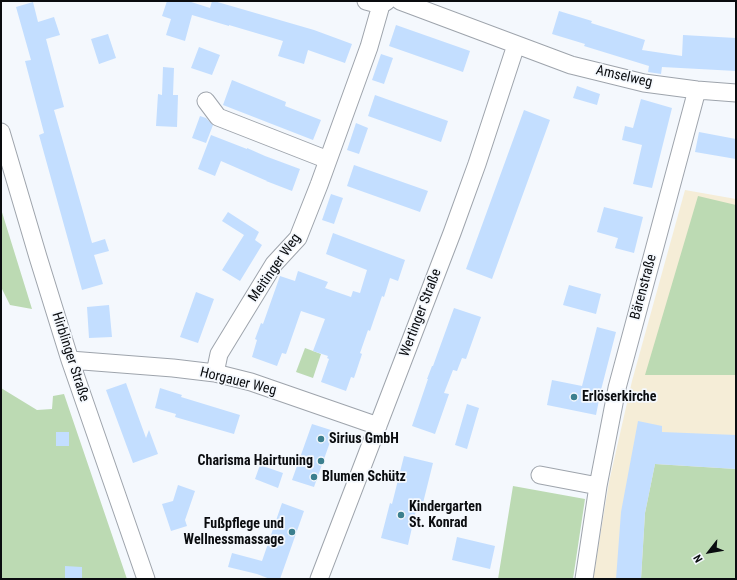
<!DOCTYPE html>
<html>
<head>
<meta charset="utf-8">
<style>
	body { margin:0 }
	#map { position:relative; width:737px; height:580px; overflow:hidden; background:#f4f8fd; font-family:"Roboto Condensed",sans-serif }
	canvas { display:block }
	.frame { position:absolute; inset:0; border:2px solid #0a0c0f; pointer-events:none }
	.north { position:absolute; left:689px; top:532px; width:40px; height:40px; -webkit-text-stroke:3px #f4f8fd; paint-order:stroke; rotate:239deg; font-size:11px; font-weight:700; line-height:16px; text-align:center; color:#0a0c0f }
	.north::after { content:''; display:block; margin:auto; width:14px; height:18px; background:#0a0c0f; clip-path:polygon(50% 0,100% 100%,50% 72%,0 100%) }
</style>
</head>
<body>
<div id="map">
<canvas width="737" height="580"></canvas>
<div class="frame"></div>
<div class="north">N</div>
</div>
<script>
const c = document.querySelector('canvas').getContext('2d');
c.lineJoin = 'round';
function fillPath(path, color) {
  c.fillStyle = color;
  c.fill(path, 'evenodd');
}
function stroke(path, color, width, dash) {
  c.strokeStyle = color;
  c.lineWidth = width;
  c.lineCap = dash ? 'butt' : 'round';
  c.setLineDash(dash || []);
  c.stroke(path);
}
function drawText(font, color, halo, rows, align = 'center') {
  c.font = font + ' "Roboto Condensed",sans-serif';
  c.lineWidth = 3.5;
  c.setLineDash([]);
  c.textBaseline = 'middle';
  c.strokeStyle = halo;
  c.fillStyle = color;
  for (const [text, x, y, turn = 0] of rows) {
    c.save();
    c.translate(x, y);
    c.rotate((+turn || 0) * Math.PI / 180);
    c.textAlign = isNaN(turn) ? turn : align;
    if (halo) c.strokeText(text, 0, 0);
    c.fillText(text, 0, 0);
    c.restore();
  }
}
fillPath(new Path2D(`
	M685,190L736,199V579H593L609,482L632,381Z`), '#f5edd7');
fillPath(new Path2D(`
	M698,196L736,205V375H645Z
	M1,209L32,309L10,305L1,287Z
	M305,348L321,354L313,378L296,372Z
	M1,388L37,410L52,409L53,396L64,394L127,579H1Z
	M655,464L736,469V579H641L645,513Z
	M513,486L585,499L573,579H498Z`), '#bcdab3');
fillPath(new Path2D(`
	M167,1H188L210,8L212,1H214L314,30L352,44L345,63L308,50L304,64L278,56L283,41L229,25V26L192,15L185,41L166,35L171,19L162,16Z
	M33,2L38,22L54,17L60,35L46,39L64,107L54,110L92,243L105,239L109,251L94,255L103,284L82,290L39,135L44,133L25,61L31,60L16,7Z
	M559,11L592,21L591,23L645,40L642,50L682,56L683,35L736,38V71L662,67L661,74L648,72L649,66L584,46L585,44L552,34Z
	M396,25L470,51L463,72L389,46Z
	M108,34L116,58L99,64L91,39Z
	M199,47L220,55L212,75L191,68Z
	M381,54L393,58L384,84L372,80Z
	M163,67L174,68L173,95H178L177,127L156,126L158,94L162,95Z
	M232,80L286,102L285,106L321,120L313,140L223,105Z
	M577,86L600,94L597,105L573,98Z
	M375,95L448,121L441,142L368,116Z
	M641,99L672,108L652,188L633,184L642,145L622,140L625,126L633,128Z
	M524,110L550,120L492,279L466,269Z
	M200,116L206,118L213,125L206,143L192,138Z
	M356,123L368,128L359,154L347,150Z
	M699,132L736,139V159L695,152Z
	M211,135L247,149V148L265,156L300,169L292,191L266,181H267L221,161L215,176L198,169Z
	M354,165L428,191L420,212L347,186Z
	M331,194L343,198L334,224L322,220Z
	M604,207L643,217L634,253L615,248L618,238L597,232Z
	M228,212L259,232L255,240L262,245L240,281L222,270L244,235L222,221Z
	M333,233L405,260L398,281L390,278L384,297L382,296L370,331L368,330L360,353L362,354L354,378L351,377L346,391L321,382L329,359L327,358L328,356L313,351L325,319L301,311L286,354L282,353L277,366L252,357L257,340L255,339L261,323L263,324L280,276L295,281L298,271L328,282L325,288L351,297L353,291L360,293L367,270L326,254Z
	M569,285L601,294L596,314L563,305Z
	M196,292L214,299L198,343L180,337Z
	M109,305L112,337L89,338L87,307Z
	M454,308L481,317L466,359L462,358L457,371L453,370L444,393L449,394L435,434L412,426L428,379H427L432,366H433Z
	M597,327L616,332L601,390L596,415L547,405L552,380L582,386Z
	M126,383L146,438L149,430L158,454L133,463L106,390Z
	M160,388L182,395L181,397L240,415L234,434L175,417L176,414L155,408Z
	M467,404L479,408L467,449L455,445Z
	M638,421L662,426V432L736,435V469L655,464L645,513L641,579H616L621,512Z
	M312,424L334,431L314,487L292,480Z
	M56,432H69V446H56Z
	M404,456L433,463L421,511L416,510L408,545L381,538L390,503L392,504Z
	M260,465L283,473L278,488L255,479Z
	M178,485L195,491L185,520L187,526L171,531L162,504L173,501Z
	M282,503L304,511L280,579H270L257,574L228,567L232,553L262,561Z
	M457,537L495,546L490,569L452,560Z
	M65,566L82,567V578H65Z`), '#c3deff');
const minor = new Path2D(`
	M366,1L381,5
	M400,1L571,65L644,83L697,90L736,93
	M206,101L218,117L328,160
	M1,132L38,257L70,360L146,579
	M70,360L173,368L215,373L251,382L378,426
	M215,373L219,354L274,264L298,238L319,185L369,47L381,5L387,1
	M540,475L598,486
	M319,579L452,233L477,164L516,45
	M584,579L598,486L617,388L697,90`);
stroke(minor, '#9ea4ac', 19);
stroke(minor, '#fff', 17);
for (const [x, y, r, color] of [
	[574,397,4,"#3b7f8e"],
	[321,439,4,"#3b7f8e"],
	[321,461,4,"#3b7f8e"],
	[314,477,4,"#3b7f8e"],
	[401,515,4,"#3b7f8e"],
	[292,532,4,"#3b7f8e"]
]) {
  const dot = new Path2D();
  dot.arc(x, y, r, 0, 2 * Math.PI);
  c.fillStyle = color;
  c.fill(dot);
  stroke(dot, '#f4f8fd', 1.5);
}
drawText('14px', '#0a0c0f', '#f4f8fd', [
	["Amselweg",624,77,13],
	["Meitinger Weg",275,268,-55],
	["Bärenstraße",644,287,-75],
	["Wertinger Straße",421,313,-69],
	["Hirblinger Straße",70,357,72],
	["Horgauer Weg",238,382,14]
]);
drawText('bold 14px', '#0a0c0f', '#f4f8fd', [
	["Erlöserkirche",582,397],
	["Sirius GmbH",329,439],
	["Charisma Hairtuning",313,461,"right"],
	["Blumen Schütz",322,477],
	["Kindergarten",409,507],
	["St. Konrad",409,523],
	["Fußpflege und",284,524,"right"],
	["Wellnessmassage",284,540,"right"]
], 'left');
</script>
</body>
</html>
